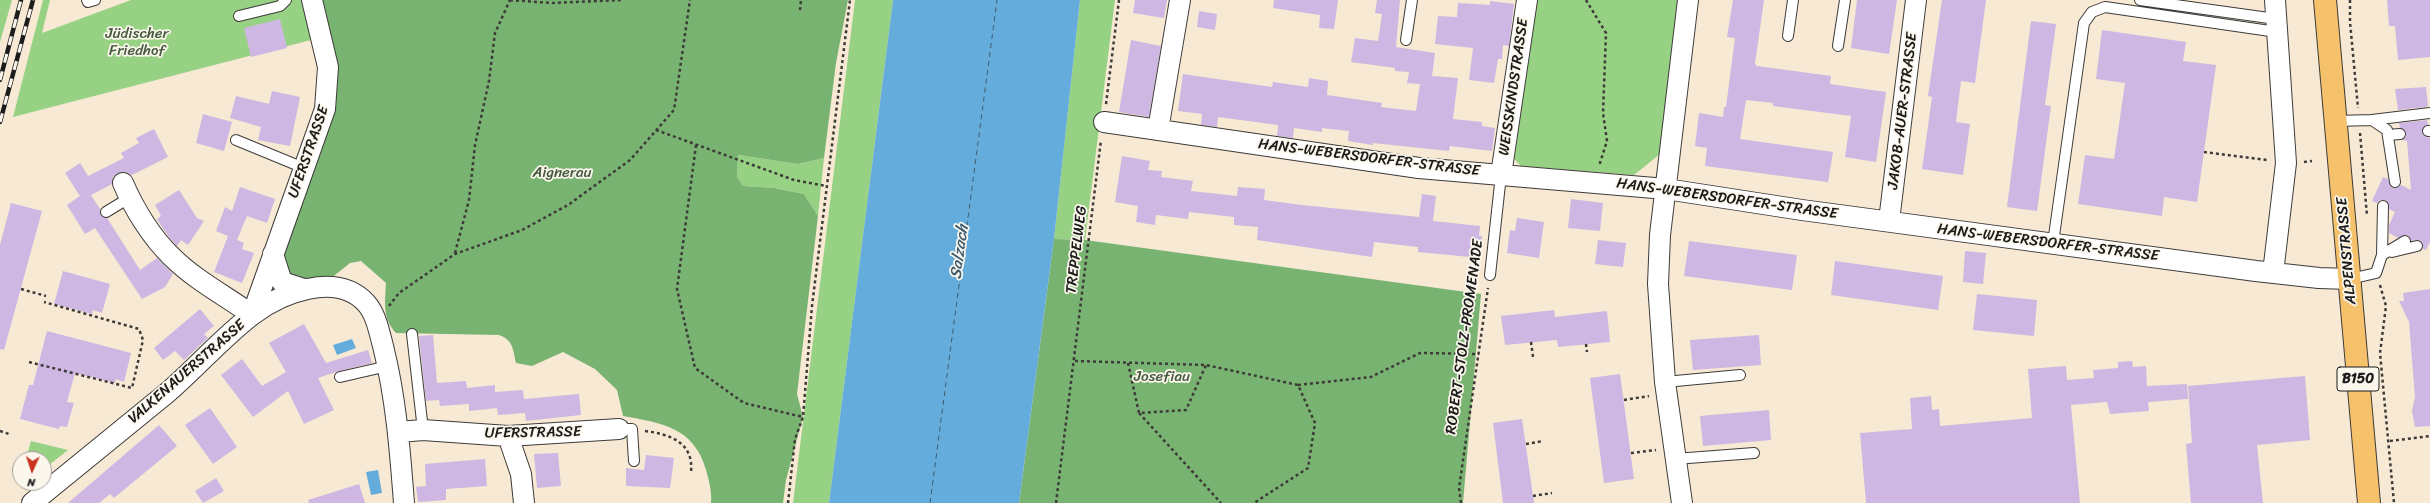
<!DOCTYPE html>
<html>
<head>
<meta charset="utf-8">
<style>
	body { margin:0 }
	#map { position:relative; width:2430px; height:503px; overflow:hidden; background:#f7e9d4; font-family:Sriracha,sans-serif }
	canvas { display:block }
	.north { position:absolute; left:12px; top:451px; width:40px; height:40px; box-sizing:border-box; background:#fbf7ec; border:1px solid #a29f99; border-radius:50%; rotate:183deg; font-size:11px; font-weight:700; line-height:16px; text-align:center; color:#1c1c1c }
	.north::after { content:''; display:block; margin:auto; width:14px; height:18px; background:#c8321e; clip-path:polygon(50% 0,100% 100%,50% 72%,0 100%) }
</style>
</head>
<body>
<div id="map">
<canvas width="2430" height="503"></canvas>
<div class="north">N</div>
</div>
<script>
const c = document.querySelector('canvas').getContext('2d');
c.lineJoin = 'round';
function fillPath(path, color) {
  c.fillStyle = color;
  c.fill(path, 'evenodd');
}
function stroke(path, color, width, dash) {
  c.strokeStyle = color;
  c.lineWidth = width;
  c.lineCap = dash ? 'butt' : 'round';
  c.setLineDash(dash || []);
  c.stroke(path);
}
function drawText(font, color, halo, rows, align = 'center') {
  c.font = font + ' Sriracha,sans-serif';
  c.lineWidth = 3.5;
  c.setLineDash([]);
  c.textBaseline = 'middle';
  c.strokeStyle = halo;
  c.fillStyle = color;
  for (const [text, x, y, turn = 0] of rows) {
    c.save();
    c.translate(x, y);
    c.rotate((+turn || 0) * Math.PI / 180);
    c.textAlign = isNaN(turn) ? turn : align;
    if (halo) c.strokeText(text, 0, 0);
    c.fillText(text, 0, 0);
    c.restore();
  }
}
fillPath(new Path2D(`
	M0,0H12L0,42Z
	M43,0H50L42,33L131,0H302L311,40L13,117Z
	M855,0H893L829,503H793Z
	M1080,0H1115L1085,240L1054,239Z
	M1535,0H1680L1660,154L1634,175L1521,166L1513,158Z
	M738,155L798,164L824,158L818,216L804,194L774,188L743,186L737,177Z
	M31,441L68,450L44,469V459H26Z`), '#97d184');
fillPath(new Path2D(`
	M315,0H848L836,63L824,158L798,164L738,155L737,177L743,186L774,188L804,194L818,216L797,394L803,417L786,480L783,503H711C712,491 709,481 706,470C694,427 661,423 623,416L617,390L595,369L563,352L532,366L516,363C513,349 513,340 499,335L396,333C382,318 385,302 386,283L361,261L350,263L330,279L286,280L279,264L333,105Z
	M1054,239L1085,240L1481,294L1463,503H1019Z`), '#79b372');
fillPath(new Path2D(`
	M893,0H1080L1054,239L1019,503H829Z
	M352,339L356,348L337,355L333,345Z
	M378,470L382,493L371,495L366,472Z`), '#64acdb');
stroke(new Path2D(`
	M930,503L997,0`), '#3c5d72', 1, [5, 4]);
fillPath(new Path2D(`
	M1135,0H1167L1164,18L1133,13Z
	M1274,0H1338L1334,29L1319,28L1320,15L1273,8Z
	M1377,0H1400L1396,47L1435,53L1432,76L1458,78L1453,119L1482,122V126L1495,128L1492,151L1450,146L1449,151L1373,143V145L1348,141L1349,131L1322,128V132L1294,128L1293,138L1277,136L1278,125L1218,117L1217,127L1201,125L1202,114L1178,111L1183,74L1272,87L1273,82L1308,87L1309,78L1328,81L1327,95L1382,103L1381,107L1416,111L1420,84L1407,83L1409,72L1395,71V68L1351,62L1355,38L1378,41L1382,14L1375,13Z
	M1733,0H1764L1755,64L1757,66L1831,76L1830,84L1886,92L1876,162L1845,157L1851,116L1773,106V103L1746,100L1740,139L1833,152L1828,182L1705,166L1707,148L1695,146L1699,113L1723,117L1724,107H1726L1735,38L1727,37Z
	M1857,0H1897L1889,54L1851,48Z
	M1942,0H1986L1975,83L1961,81L1956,122L1970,124L1963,175L1922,169L1932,97L1928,96Z
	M2387,0H2430V57L2398,60L2395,26H2389Z
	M1490,1L1514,4L1509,46L1503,45L1502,59H1498L1494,83L1469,80L1473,48L1435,44L1438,16L1457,17L1458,3L1490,5Z
	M1199,11L1217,14L1215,30L1197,27Z
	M280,19L287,48L251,57L244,28Z
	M2031,21L2056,24L2045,105L2051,106L2037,211L2007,207Z
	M2102,30L2186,42L2183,61L2216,65L2197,202L2164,197L2162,216L2078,204L2085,155L2114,159L2125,83L2096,79Z
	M1131,40L1161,46L1149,117L1119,112Z
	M2426,87L2428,105L2426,107L2398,110L2395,89Z
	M272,91L300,97L290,146L258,140L261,127L230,118L236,96L269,104Z
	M203,114L232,122L224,151L196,143Z
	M2427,120L2428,125L2422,131L2424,136L2430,138V242L2426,250L2423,249V244L2419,240L2411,241L2408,235L2398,238L2389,233V225L2395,212L2389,209L2386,200H2380L2377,203L2372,201L2383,177L2388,179L2392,188H2396L2401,185L2411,190L2407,141L2401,140L2406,137V133L2400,128L2399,123Z
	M154,129L168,157L132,175L125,172L118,173L113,177L112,184L91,195L100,209L101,216L107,218L140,270L157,258L173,274L165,287L142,299L95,228L85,234L67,205L80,196L65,173L80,163L88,176L124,158L121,153L139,143L136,138Z
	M1122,156L1150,161L1148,170L1162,171L1161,177L1193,181L1191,191L1237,196L1238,187L1265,189L1264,200L1302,205L1419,217L1422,194L1436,196L1433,221L1480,226L1479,236H1482L1480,258L1418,252V247L1374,242L1372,257L1257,240L1258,227L1234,225V217L1189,212L1188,219L1156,215L1155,225L1136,222L1138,206L1115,202Z
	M240,187L275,199L267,223L247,216L237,240L216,231L225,207L232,211Z
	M179,190L197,218L204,221L188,245L181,240L177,246L168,236L157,219L161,216L155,205Z
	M1571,199L1603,203L1600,231L1568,228Z
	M11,203L42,211L4,350L0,349V245Z
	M1517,218L1544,222L1539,258L1507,253L1510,230L1515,231Z
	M228,236L244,243L242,249L254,253L242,283L214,272Z
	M1598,240L1626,243L1623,267L1595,264Z
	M1689,241L1797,255L1792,290L1684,276Z
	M1965,251L1986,253L1983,284L1963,282Z
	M1835,261L1943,276L1938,310L1831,295Z
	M63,271L110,284L102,313L93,310L92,314L54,304Z
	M2430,289V426L2415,427L2412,411L2415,397L2409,322L2399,301H2404L2403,293Z
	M1977,294L2037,300L2034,336L1973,330Z
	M200,309L214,326L204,334L208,338L184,360L175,351L163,360L154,348Z
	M1554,310L1555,317L1607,311L1610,342L1558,347L1557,340L1505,345L1501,316Z
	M304,324L326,363L368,350L372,363L339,371L318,378L334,410L304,424L288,391L253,417L221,375L242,359L262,386L286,372L269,343Z
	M47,331L131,353L124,382L116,379L115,383L75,373L67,402L74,403L67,427L60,426L59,429L20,419L29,385H33Z
	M433,335L437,383L466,381L467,388L495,385V392L523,390L524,399L579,394L581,415L526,421L525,413L498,415L497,408L469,411V404L440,406L439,400L426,401L419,336Z
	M1759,335L1761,365L1693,370L1690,340Z
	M2132,361L2133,367L2146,366L2147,386L2187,384L2188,399L2148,402L2149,411L2110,414L2107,402L2071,405L2080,503H1866L1860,433L1912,429L1910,398L1931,396L1932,410L1939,409L1940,426L2032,418L2028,369L2066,366L2067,380L2094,378L2093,370L2118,368V362Z
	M1620,374L1634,479L1604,483L1590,378Z
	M2305,376L2310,440L2257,445L2263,503H2191L2186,444L2192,443L2188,386Z
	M210,408L237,447L213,464L185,425Z
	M1769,410L1771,440L1703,446L1700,416Z
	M1522,419L1534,503H1503L1493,423Z
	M159,425L177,446L114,498L110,494L99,503H68Z
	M558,453L561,486L537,488L534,454Z
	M646,455L674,458L670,488L626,486V468L644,470Z
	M485,459L487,486L446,489V500L418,502L416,487L426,486L425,464Z
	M216,478L224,491L203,503L195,491Z
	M359,484L365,503H309L308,500Z`), '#ceb7e2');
const service = new Path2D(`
	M87,0L88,2L95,0
	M2140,0L2276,19
	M239,16L280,6L286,0
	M1788,36L1793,0
	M1406,40L1412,0
	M1838,46L1845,0
	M2372,120L2430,113
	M2335,121L2372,120L2387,130L2395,182
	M2428,131H2430
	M2388,135L2400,134
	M236,140L304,168
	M2383,206L2382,255L2405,241
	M106,212L129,198
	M2053,243L2084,23L2092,12L2105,7L2277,32
	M2392,252L2417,246
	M1490,275L1501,175
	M2350,279L2376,273L2384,249
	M412,334L423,430
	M340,377L388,366
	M1665,382L1740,375
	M619,429H632L634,461
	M1675,459L1754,453`);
const minor = new Path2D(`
	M1104,122L1419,168L1666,189L1802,210L2256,271L2319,278L2350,279
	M1158,130L1180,0
	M1501,175L1527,0
	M123,183C134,209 152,238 172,257C195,280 226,296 252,315
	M1889,221L1916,0
	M273,254L282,282L304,289
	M2273,273L2286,163L2275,0
	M252,315L325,109L328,67L312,0
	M399,432L423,430L508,436L619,429
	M508,436L521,474L524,503
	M32,503C77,466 122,430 167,393C196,368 222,338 252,315C281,293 336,271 366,303C376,314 379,331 383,346C396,398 400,450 404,503
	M1682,503L1665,382L1658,284L1660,235L1688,0`);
const primary = new Path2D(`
	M2325,0L2369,503`);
stroke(service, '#3d3b38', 12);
stroke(minor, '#3d3b38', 22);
stroke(primary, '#3d3b38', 24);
stroke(new Path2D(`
	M510,0L552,3L621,0
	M1586,0L1606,33L1603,113L1607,141L1599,166
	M2350,0V22L2358,108
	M800,10L801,0
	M1106,104L1119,0
	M656,130L794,180L826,186
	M2360,133L2367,216
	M696,145L677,289L695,368L744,403L803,417
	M2204,152L2267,160
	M2304,162L2312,161
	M455,253L469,200L475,145L489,81L495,33L510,0
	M2380,285L2386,306L2380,353L2394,503
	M21,289L46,296
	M389,306L399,293L455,254L522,230L568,205L630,160L674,110L690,0
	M1531,342L1533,357
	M1586,344L1587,352
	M1075,361L1206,365L1298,385L1315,423L1308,468L1254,503
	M29,362L132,388L143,340L139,329L44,302
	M1128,363L1139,413L1186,410L1206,365
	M1298,385L1371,377L1420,353L1479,354
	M1624,400L1649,396
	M1139,413L1221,503
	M0,431L9,434
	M645,431C669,434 694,442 691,472
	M2390,441L2430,436
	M1526,444L1543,441
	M1631,453L1656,450
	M1533,496L1552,493
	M788,503L795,439L803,417L812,306L850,0
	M1056,503L1101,140
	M1461,503L1459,488L1488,288`), '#3d3b38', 2.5, [3, 3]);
stroke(service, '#fff', 10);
stroke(minor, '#fff', 20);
stroke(primary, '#f5c16b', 22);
const rail = new Path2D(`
	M0,80L21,0
	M0,122L33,0`);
stroke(rail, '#1c1c1c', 4.5);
stroke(rail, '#fbf7ec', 3, [9]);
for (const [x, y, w] of [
	[2358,379,42]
]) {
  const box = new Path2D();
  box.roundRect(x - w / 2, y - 12, w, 24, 3);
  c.fillStyle = '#fbf7ec';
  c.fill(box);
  stroke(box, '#1c1c1c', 1);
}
drawText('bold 14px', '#1c1c1c', null, [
	["B150",2358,379]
]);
drawText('15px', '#475b40', '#fbf7ec', [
	["Jüdischer",137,34],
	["Friedhof",137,51],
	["Aignerau",562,173],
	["Josefiau",1162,377]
]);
drawText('15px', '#1c1c1c', '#fbf7ec', [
	["WEISSKINDSTRASSE",1514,87,-82],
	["JAKOB-AUER-STRASSE",1903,111,-83],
	["UFERSTRASSE",309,152,-71],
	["HANS-WEBERSDORFER-STRASSE",1369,158,7],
	["HANS-WEBERSDORFER-STRASSE",1727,199,8],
	["HANS-WEBERSDORFER-STRASSE",2048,243,7],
	["TREPPELWEG",1077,250,-83],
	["ALPENSTRASSE",2347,251,-95],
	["ROBERT-STOLZ-PROMENADE",1465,337,-82],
	["VALKENAUERSTRASSE",187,372,-41],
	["UFERSTRASSE",533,433,-1]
]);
drawText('italic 16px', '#3c5d72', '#fbf7ec', [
	["Salzach",960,252,-82]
]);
</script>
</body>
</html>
